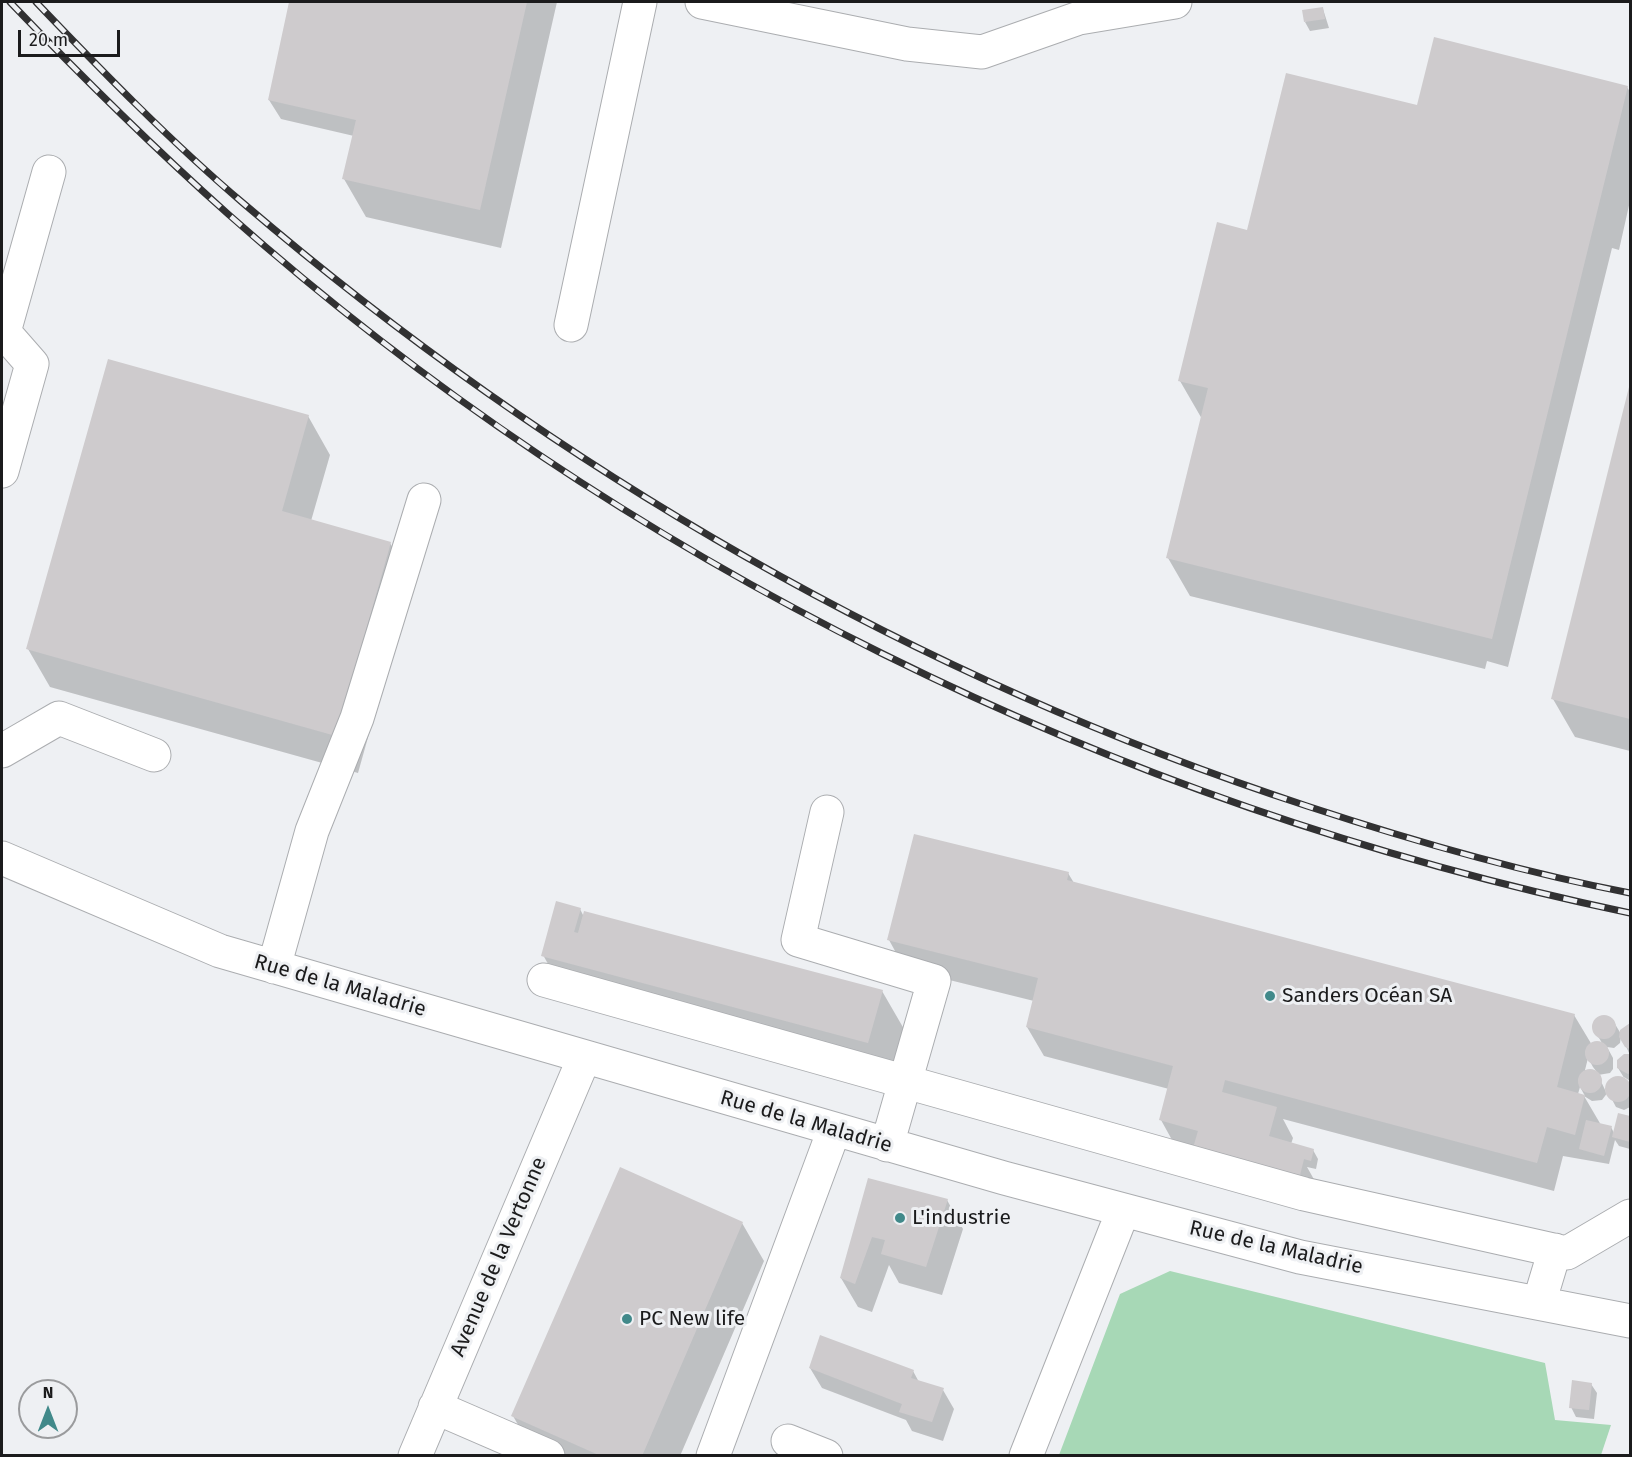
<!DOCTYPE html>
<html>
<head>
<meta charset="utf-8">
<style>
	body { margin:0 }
	#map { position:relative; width:1632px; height:1457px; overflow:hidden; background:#eef0f3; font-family:"Fira Sans",sans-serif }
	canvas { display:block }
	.frame { position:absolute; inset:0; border:3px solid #1b1b1c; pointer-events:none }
	.north { position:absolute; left:18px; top:1379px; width:60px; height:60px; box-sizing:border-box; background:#eef0f3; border:2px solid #9a9b9d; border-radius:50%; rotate:0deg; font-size:16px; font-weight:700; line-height:24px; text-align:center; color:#1b1b1c }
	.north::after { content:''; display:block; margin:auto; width:21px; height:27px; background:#41898a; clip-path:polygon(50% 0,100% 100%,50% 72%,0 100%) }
	.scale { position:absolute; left:18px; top:30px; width:102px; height:27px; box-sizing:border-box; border:3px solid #1b1b1c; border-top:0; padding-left:8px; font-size:18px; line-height:21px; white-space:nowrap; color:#1b1b1c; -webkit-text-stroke:4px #eef0f3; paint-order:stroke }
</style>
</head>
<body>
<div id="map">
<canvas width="1632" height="1457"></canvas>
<div class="frame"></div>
<div class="north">N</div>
<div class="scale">20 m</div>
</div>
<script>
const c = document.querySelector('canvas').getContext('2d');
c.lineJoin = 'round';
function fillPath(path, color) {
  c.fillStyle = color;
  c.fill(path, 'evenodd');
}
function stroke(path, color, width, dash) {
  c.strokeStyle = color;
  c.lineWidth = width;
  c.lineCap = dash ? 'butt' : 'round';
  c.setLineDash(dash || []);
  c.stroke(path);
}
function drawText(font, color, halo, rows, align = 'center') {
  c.font = font + ' "Fira Sans",sans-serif';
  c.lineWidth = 6;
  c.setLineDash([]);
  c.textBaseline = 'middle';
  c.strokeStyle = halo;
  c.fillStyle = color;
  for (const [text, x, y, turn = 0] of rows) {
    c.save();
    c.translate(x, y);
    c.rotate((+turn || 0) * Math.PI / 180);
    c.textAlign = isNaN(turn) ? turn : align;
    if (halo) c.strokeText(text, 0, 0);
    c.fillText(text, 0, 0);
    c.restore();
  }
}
fillPath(new Path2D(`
	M1170,1271L1545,1363L1555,1420L1611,1425L1601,1455H1059L1120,1294Z`), '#a7d8b6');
fillPath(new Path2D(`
	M291,2H557L501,248L366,217L344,179L354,136L281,119L269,100Z
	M1323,9L1329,28L1310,31L1305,22Z
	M1627,87L1630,92V201L1619,250L1612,248L1508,667L1487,661L1485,669L1190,596L1168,558L1202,419L1180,381L1248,232L1418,107Z
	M1630,386V751L1575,737L1553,699Z
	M308,416L330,455L311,521L390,543L412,581L358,773L50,687L28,649Z
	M1068,873L1074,883L1574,1015L1592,1045L1602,1043L1593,1028L1596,1019L1604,1016L1615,1024L1621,1034L1625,1027L1630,1026V1055L1621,1036L1620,1043L1614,1048L1607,1047L1613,1058V1069L1610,1073L1598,1075L1606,1092L1608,1084L1616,1078L1626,1081L1618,1068L1621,1057L1630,1056V1081L1624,1077L1630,1089V1107L1624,1110L1616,1107L1608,1092L1602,1100L1592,1101L1584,1096L1601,1125L1611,1127L1614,1133L1619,1115L1630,1118V1149L1619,1146L1615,1140L1609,1164L1563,1156L1554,1191L1283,1119L1293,1138L1291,1144L1313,1150L1318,1159L1316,1169L1307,1167L1320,1190L1177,1149L1161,1120L1169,1089L1044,1056L1027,1027L1034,1001L905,969L889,940ZM1588,1058L1593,1067L1596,1071L1585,1070ZM1580,1087L1585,1096L1578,1094Z
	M580,909L584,917L882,991L904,1029L890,1080L565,994L543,955Z
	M869,1180L947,1200L963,1229L942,1295L899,1283L889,1265L872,1312L858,1307L841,1278Z
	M742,1223L764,1261L680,1456L535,1454L513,1416Z
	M810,1368L913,1371L919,1382L943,1390L954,1409L943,1441L912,1431L906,1420L822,1388Z
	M1591,1384L1597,1393L1594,1419L1576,1417L1571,1407Z`), '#0003');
fillPath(new Path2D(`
	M289,2H527L480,210L342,179L356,120L268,100Z
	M1323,7L1325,19L1304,22L1302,10Z
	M1434,37L1628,86L1492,639L1166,558L1208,388L1178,381L1217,222L1247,230L1286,73L1417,105Z
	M108,359L309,415L282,511L391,542L336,736L26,649Z
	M1630,383V719L1551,699Z
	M914,834L1069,872L1067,880L1575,1014L1557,1087L1585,1095L1575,1135L1547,1127L1537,1163L1225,1080L1222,1092L1277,1107L1269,1136L1314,1149L1311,1161L1304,1159L1298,1183L1191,1155L1198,1131L1159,1120L1173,1066L1026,1027L1038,978L887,940Z
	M556,901L581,908L574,932L578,933L584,911L883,990L868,1043L541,956Z
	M1592 1027a12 12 0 1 1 24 0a12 12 0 1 1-24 0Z
	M1630,1023V1049L1625,1047L1619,1037L1620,1030Z
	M1585 1053a12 12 0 1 1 24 0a12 12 0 1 1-24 0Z
	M1624,1054H1630V1073L1628,1074L1617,1068V1060Z
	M1578 1081a12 12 0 1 1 24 0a12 12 0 1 1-24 0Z
	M1605 1089a13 13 0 1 1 26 0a13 13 0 1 1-26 0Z
	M1618,1113L1630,1116V1142L1612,1137Z
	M1586,1120L1612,1126L1604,1156L1579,1149Z
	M620,1167L743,1222L642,1456H601L511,1416Z
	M868,1178L948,1199L926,1267L881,1254L885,1240L872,1237L855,1284L840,1278Z
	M820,1335L914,1370L911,1378L944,1388L932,1422L899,1412L902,1404L809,1368Z
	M1572,1380L1592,1383L1589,1410L1569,1408Z`), '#cecbcd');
const minor = new Path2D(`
	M702,2L907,44L982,52L1079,18L1175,2
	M571,325L640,2
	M2,471L32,364L4,332L49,172
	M2,751L59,718L154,755
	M827,812L798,940L934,981L887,1145
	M2,858L220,951L1004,1178L1300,1257L1630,1321
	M274,967L312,831L357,718L424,500
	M544,980L1304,1194L1567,1253L1630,1216
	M1539,1303L1555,1250
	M435,1407L548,1456
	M788,1441L826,1456
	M415,1456L584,1058
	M713,1456L834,1130
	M1026,1456L1123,1211`);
stroke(minor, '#abadb0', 35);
stroke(minor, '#fff', 33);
const rail = new Path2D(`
	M10,2C80,75 152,146 228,214C622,564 1115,805 1630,913
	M36,2C102,71 170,141 243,203C555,470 916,678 1307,806C1413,841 1521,872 1630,893`);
stroke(rail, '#313132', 7);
stroke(rail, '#eef0f3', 4.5, [14]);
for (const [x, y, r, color] of [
	[1270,996,6,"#41898a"],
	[900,1218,6,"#41898a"],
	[627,1319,6,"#41898a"]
]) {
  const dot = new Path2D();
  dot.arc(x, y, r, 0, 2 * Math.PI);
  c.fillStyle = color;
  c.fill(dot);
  stroke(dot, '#eef0f3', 2);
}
drawText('21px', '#1b1b1c', '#eef0f3', [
	["Rue de la Maladrie",340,986,16],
	["Rue de la Maladrie",806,1122,16],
	["Rue de la Maladrie",1276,1248,13],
	["Avenue de la Vertonne",499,1257,-67]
]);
drawText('21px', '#1b1b1c', '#eef0f3', [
	["Sanders Océan SA",1282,996],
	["L'industrie",912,1218],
	["PC New life",639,1319]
], 'left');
</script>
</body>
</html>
